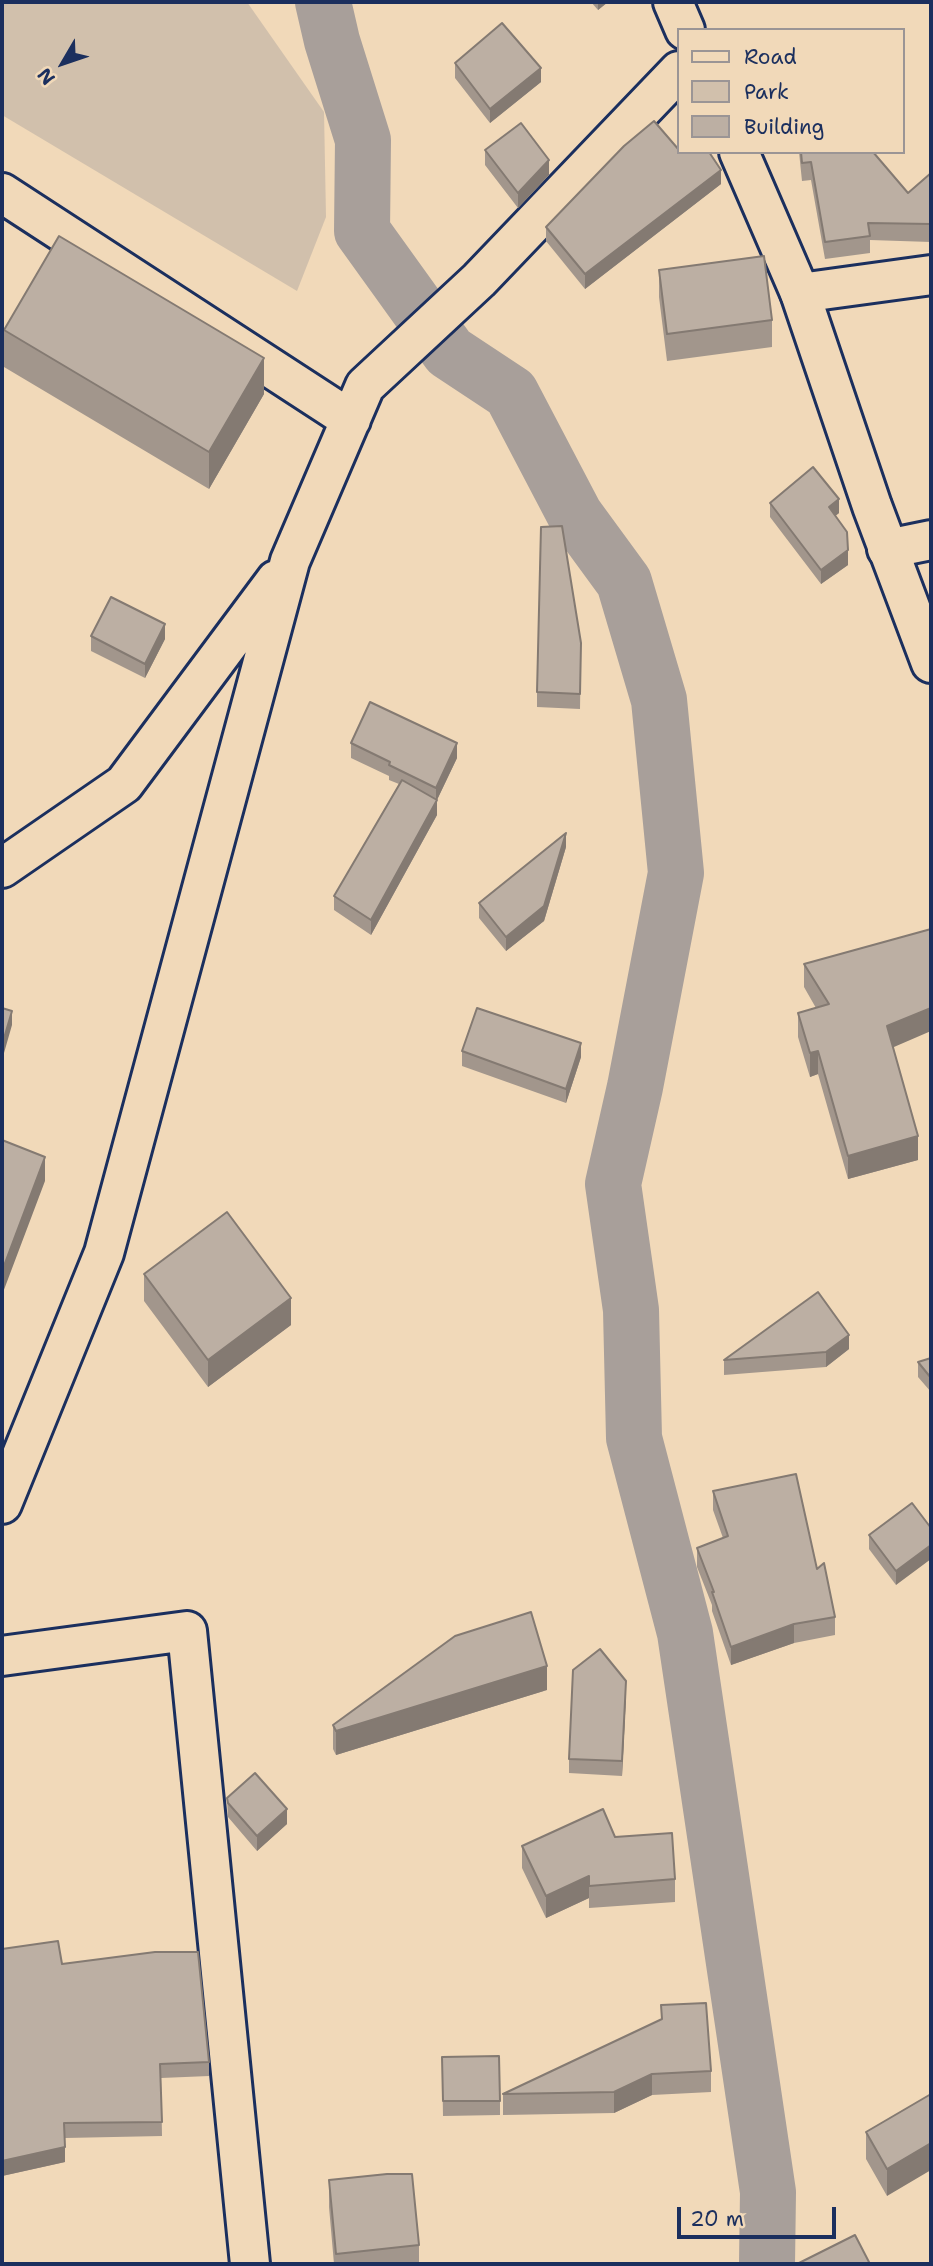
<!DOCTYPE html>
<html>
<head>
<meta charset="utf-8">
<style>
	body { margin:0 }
	#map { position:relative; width:933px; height:2266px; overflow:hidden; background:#f1d9b9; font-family:"Shantell Sans",sans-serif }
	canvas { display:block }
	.frame { position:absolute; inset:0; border:4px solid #1b2f5e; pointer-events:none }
	.legend { position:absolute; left:677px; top:28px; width:228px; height:126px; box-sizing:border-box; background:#f1d9b9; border:2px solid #9b9595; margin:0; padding:9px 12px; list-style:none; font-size:21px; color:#1b2f5e }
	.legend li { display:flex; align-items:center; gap:14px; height:35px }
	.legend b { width:35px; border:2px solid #9b9595 }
	.north { position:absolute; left:28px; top:28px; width:70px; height:70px; -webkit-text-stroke:5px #f1d9b9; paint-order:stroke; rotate:231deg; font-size:19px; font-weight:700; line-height:28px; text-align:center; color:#1b2f5e }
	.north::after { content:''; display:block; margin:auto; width:24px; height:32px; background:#1b2f5e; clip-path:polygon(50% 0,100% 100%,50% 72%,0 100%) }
	.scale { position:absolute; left:677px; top:2207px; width:159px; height:32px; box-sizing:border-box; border:4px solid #1b2f5e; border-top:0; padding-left:9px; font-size:21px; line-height:24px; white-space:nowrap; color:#1b2f5e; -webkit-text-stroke:5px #f1d9b9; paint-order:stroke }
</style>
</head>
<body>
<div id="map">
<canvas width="933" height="2266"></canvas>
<div class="frame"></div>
<ul class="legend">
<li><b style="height:9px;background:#f1d9b9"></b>Road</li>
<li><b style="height:19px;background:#d1c0ac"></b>Park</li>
<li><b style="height:19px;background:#bcafa3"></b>Building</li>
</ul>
<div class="north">N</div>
<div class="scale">20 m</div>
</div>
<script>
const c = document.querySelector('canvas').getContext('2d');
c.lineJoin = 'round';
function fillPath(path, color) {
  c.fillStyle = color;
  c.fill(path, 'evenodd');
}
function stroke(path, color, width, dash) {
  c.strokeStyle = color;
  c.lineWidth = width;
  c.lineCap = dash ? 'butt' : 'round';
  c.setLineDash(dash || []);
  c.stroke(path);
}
fillPath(new Path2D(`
	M2,2H247L324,112L326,217L297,291L2,115Z`), '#d1c0ac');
stroke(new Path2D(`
	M323,2L332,41L363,140L362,231L449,352L511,393L575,515L624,582L659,700L676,873L635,1087L613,1184L631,1310L634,1438L685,1633L768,2192L767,2264`), '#a89f9a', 56);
const minor = new Path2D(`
	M2,193L351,420
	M800,293L931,275
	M887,549L931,540
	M2,868L124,784L276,580
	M2,1504L104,1253L290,561L365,386L479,280L679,71
	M2,1656L187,1631L250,2264`);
const secondary = new Path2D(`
	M673,2L685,30
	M739,152L800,293L872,506L931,663`);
stroke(minor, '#1b2f5e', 44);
stroke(secondary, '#1b2f5e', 44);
stroke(minor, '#f1d9b9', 38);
stroke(secondary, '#f1d9b9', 38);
fillPath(new Path2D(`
	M591,2H608L598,10Z
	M455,63L541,82L490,123L455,78Z
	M485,150L549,175L518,208L485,165Z
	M679,150L721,184L585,289L546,241V227Z
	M799,152H873L908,193L931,173V242L870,240V253L825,259L811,180L802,181Z
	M659,270L772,320V347L667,361L659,297Z
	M4,330L264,394L209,489L4,367Z
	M770,503L839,513L835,516L848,565L821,584L770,517Z
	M91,636L165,639L145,678L91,651Z
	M581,643L580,709L537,707V692Z
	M351,743L457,758L437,800V815L371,935L334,910V896L399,784L389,780V776L351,758Z
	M566,847L544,921L506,951L479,918V903Z
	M804,964L893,1047L918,1160L848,1179L818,1074L810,1077L798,1037V1013L816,1008L804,987Z
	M462,1051L581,1057L566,1103L462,1066Z
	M144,1274L291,1325L208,1387L144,1301Z
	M849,1349L826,1367L724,1375V1360Z
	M931,1358V1392L918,1377V1362Z
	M713,1491L817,1569L835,1617V1635L794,1643L731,1665L712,1611V1605L697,1567V1548L723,1538L713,1510Z
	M912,1503L896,1585L869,1549V1535Z
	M547,1690L336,1755L333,1749V1725Z
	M626,1695L622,1776L569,1773V1759Z
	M227,1798L287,1824L257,1851L228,1817Z
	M615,1837L675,1879V1902L589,1908V1898L546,1918L522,1868V1846Z
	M2,1949L62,1964L209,2062V2076L161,2078L162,2136L65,2138V2162L2,2176Z
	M661,2005L711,2071V2092L652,2095L614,2113L503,2115V2094L661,2020Z
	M442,2057L500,2101V2115L443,2116Z
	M931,2094L887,2196L866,2159V2132Z
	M329,2180L419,2245V2264H334L329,2207Z`), '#a2968c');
fillPath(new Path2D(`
	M598,2H608L598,10Z
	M541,68V82L490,123V109Z
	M549,160V175L518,208V193Z
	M721,170V184L585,289V274Z
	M264,358V394L209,489V452Z
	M839,499V513L829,521V507Z
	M848,550V565L821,584V570Z
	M165,624V639L145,678V664Z
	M457,743V758L436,802V788Z
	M437,800V815L371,935V920Z
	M566,833V847L544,921L506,951V937Z
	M931,1008V1031L887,1050V1026Z
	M12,1011V1025L2,1060V1045Z
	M581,1043V1057L566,1103V1089Z
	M818,1051V1074L810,1077V1053Z
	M918,1136V1160L848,1179V1156Z
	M45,1157V1181L2,1295V1271Z
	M291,1298V1325L208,1387V1360Z
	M849,1335V1349L826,1367V1352Z
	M931,1545V1559L896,1585V1571Z
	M794,1624V1643L731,1665V1647Z
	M547,1666V1690L336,1755V1731Z
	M626,1681V1695L622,1776V1761Z
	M287,1809V1824L257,1851V1836Z
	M589,1876V1898L546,1918V1896Z
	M652,2074V2095L614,2113V2092Z
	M931,2143V2170L887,2196V2169Z
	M65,2147V2162L2,2176V2161Z`), '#847a72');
const building = new Path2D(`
	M502,23L541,68L490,109L455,63Z
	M654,121L679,150V152H709L721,170L585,274L546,227L624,146Z
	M521,123L549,160L518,193L485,150Z
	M801,152H873L908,193L931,173V224L868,223L870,236L825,242L811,162L802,163Z
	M59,236L264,358L209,452L4,330Z
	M764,256L772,320L667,334L659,270Z
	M813,467L839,499L829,507L847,532L848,550L821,570L770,503Z
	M562,526L581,643L580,694L537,692L541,527Z
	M111,597L165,624L145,664L91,636Z
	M370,702L457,743L436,788L389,765L390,762L351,743Z
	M402,780L437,800L371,920L334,896Z
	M566,833L544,906L506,937L479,903Z
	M931,929V1008L887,1026L918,1136L848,1156L818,1051L810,1053L798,1013L829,1004L804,964Z
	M2,1008L12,1011L2,1045Z
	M477,1008L581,1043L566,1089L462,1051Z
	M2,1140L45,1157L2,1271Z
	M227,1212L291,1298L208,1360L144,1274Z
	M818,1292L849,1335L826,1352L724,1360Z
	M931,1358V1378L918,1362Z
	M796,1474L817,1569L824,1563L835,1617L794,1624L731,1647L712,1592H714L697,1548L728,1536L713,1491Z
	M912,1503L931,1528V1545L896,1571L869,1535Z
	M531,1612L547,1666L336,1731L333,1725L455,1636Z
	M600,1649L626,1681L622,1761L569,1759L573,1670Z
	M255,1773L287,1809L257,1836L228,1803L227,1798Z
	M603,1809L615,1837L672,1833L675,1879L589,1886V1876L546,1896L522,1846Z
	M58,1941L62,1964L155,1952H198L209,2062L160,2064L162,2122L64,2123L65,2147L2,2161V1949Z
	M706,2003L711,2071L652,2074L614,2092L503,2094L662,2019L661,2005Z
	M499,2056L500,2101H443L442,2057Z
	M931,2094V2143L887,2169L866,2132Z
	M387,2174H412L419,2245L336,2254L329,2180Z
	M855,2235L870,2264H797Z`);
fillPath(building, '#bcafa3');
stroke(building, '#847a72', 2);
</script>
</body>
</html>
